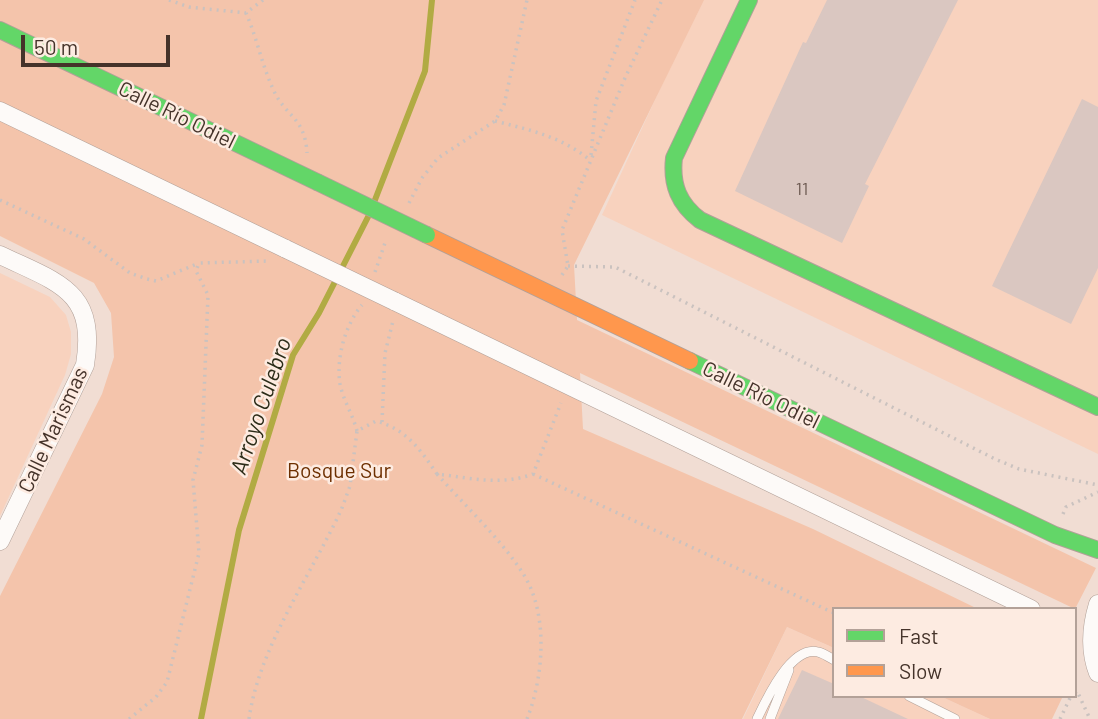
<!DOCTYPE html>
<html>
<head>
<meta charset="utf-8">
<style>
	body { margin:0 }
	#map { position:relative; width:1098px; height:719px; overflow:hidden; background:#f1ddd3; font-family:Barlow,sans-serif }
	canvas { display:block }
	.legend { position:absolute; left:832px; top:607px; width:245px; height:91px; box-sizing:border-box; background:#fdebe1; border:2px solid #b3a198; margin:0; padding:9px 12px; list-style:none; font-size:21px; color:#45332a }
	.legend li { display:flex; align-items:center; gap:14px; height:35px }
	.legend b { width:35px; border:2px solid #b3a198 }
	.scale { position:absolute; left:21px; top:35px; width:149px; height:32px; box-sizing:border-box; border:4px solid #45332a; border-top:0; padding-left:9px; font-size:21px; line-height:24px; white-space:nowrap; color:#45332a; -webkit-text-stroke:5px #fdebe1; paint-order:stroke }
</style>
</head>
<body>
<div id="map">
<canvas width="1098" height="719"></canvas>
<ul class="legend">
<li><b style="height:9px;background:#63d668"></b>Fast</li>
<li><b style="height:9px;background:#ff974d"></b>Slow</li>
</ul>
<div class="scale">50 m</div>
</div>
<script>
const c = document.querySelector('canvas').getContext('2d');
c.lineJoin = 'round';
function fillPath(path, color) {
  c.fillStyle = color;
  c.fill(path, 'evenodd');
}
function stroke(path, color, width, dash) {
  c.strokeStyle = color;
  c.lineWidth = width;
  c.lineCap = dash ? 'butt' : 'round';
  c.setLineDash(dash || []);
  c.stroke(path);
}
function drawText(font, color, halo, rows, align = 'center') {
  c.font = font + ' Barlow,sans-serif';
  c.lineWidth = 5;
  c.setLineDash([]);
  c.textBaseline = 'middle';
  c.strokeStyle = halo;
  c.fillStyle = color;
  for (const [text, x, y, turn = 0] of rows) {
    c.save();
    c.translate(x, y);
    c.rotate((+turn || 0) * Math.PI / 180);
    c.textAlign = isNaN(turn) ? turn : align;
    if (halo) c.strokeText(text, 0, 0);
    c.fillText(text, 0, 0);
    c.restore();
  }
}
fillPath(new Path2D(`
	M701,0H1098V454L602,215Z
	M0,273L50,297L66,315L71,332V354L65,375L0,516Z
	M787,627L834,648V696H940L990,719H743Z`), '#f8d2be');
fillPath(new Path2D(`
	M0,0H704L574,265L577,320L1096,568L1075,609L580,373L583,429L813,529L978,609H834V648L787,627L742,719H0V596L102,394L114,357L111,313L94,283L0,236Z
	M940,696H1063L1052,719H990Z`), '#f4c4ab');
stroke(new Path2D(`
	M373,205L425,71L432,0
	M201,719L239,530L293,355L319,313L369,215`), '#b1ab43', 6);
fillPath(new Path2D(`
	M827,0H958L865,184L869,186L842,243L735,191L803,42L806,43Z
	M1082,99L1098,107V268L1071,324L992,286Z
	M802,670L834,684V696H859L908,719H778Z`), '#dac7c1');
const lane = new Path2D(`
	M909,696L955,719
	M757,719C766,700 791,645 818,652C823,653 829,657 834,660
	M770,719L789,670`);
const street = new Path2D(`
	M0,111L286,249
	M0,255C58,283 97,290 85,365L0,541
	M394,301L1031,609
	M1098,604C1091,627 1089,650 1098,673`);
const fast = new Path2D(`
	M749,0L674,158C671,185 679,204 700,220L1098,407
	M0,30L317,182
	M690,361L1055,535L1098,550`);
const slow = new Path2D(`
	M427,235L690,361`);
stroke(lane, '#b1a098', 10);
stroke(street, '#b1a098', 19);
stroke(fast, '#b1a098', 18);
stroke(slow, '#b1a098', 18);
stroke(new Path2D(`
	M169,0L189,7L246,13
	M263,0L246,13C257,38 262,66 274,91C285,116 305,117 307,153
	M495,121C530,130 563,137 591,161
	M591,155L596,101L635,0
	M0,200L84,239L130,273L147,279L156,281L199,263
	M409,203L422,178L438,158L495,121L504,105L527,0
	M568,266L615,267L995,459L1019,469L1098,485
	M375,272L386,240
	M562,275L568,266L562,230L625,78L662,0
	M382,422L385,353L393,321
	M357,431C353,415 343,400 340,384C336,358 345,325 362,305
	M533,474L834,613
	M1063,514L1066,507L1098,492
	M1075,693L1077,691L1090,719
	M129,719L156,697L167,682L199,553L193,480L202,445L208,295L196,271L199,263L269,261
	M249,719C259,646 312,574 342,508L350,486L357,431L376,421C406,429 420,449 437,474
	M527,719C544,676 549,612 522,572C499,537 465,506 437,474C470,478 501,486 533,474L561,403
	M1060,719L1071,696`), '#cac2bf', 3.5, [2, 5]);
stroke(lane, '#fdfaf8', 9);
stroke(street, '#fdfaf8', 18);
stroke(fast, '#63d668', 16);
stroke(slow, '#ff974d', 16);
const streetBridge = new Path2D(`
	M286,249L394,301`);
const fastBridge = new Path2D(`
	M317,182L427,235`);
stroke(streetBridge, '#b1a098', 19, []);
stroke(fastBridge, '#b1a098', 18, []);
stroke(streetBridge, '#fdfaf8', 18);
stroke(fastBridge, '#63d668', 16);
drawText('18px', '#6e5b53', null, [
	["11",802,189]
]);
drawText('21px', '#45332a', '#fdebe1', [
	["Calle Río Odiel",177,115,26],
	["Calle Río Odiel",761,395,26],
	["Calle Marismas",53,430,-65]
]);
drawText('21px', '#6d2f00', '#fdebe1', [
	["Bosque Sur",339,471]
]);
drawText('italic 23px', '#2c2c18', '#fdebe1', [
	["Arroyo Culebro",261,406,-71]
]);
</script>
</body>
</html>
